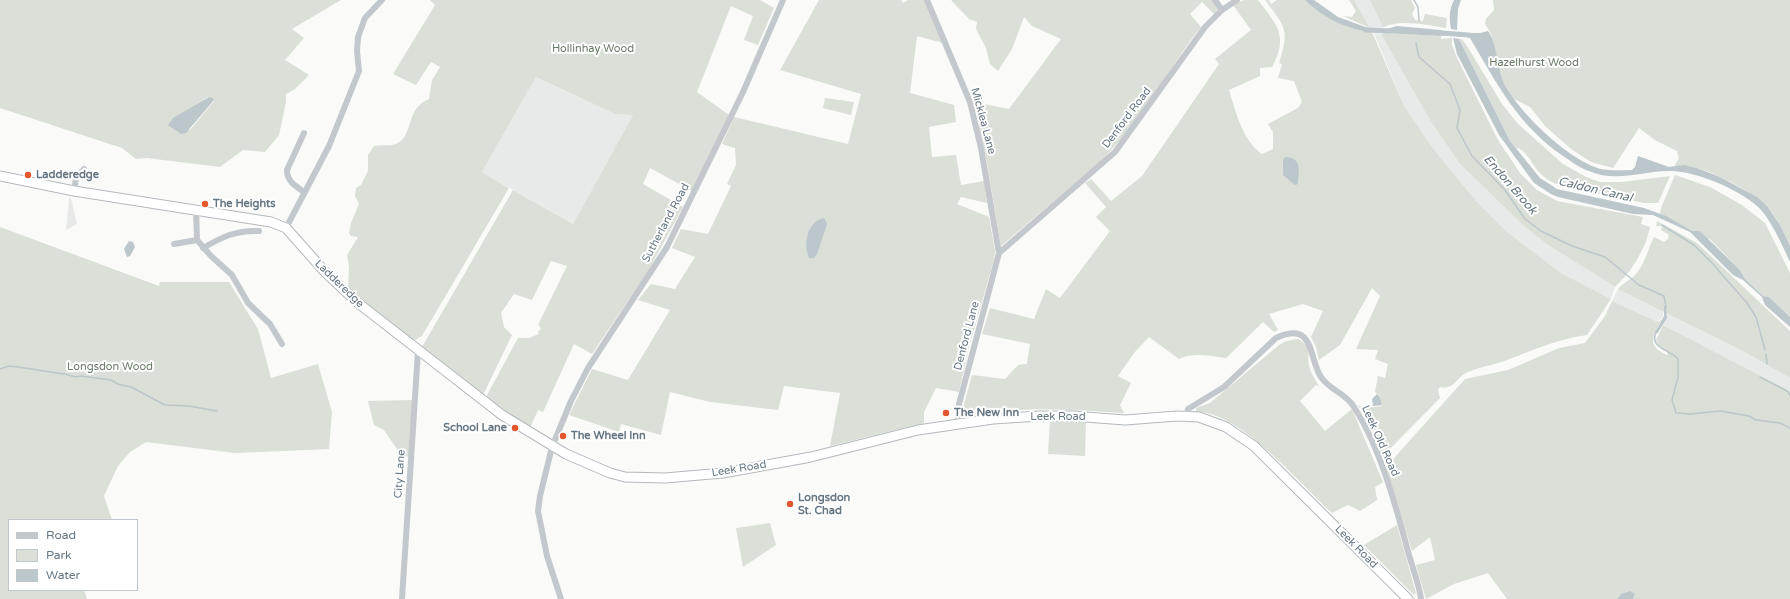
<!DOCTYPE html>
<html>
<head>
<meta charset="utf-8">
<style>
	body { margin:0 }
	#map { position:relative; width:1790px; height:599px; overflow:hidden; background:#fafaf8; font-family:"Varela Round",sans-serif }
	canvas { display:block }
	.legend { position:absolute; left:8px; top:519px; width:130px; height:72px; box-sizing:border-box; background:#fff; border:1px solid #c1c8cd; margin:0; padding:5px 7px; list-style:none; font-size:12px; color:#657683 }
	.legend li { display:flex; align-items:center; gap:8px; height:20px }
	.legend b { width:20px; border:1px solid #c1c8cd }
</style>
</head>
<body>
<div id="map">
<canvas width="1790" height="599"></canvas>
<ul class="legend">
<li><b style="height:5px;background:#c3c8cc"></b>Road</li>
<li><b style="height:11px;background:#dadfd7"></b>Park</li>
<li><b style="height:11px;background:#bbc7cb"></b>Water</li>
</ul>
</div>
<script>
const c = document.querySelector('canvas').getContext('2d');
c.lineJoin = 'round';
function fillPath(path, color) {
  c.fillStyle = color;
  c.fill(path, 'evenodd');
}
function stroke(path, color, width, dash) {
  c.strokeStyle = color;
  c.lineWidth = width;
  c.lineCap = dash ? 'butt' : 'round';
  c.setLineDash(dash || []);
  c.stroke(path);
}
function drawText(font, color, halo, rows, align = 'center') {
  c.font = font + ' "Varela Round",sans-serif';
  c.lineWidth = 4;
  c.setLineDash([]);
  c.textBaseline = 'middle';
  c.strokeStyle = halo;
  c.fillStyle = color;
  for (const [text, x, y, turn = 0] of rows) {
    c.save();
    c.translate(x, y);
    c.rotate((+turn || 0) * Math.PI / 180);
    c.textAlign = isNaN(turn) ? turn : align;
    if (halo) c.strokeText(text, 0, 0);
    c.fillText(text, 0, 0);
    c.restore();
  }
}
fillPath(new Path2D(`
	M1354,0H1370L1384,28H1370Z
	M1374,33L1381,34L1431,122L1460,164L1526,228L1548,245L1615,287L1611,299L1561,273L1506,231L1476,201L1432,147L1404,106Z
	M536,77L615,114L633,115L573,224L482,172Z
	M69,198H71L77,224L66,230Z
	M1618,289L1663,310V316L1658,322L1612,301Z
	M1667,312L1741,350L1790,378V391L1663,325L1667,318Z`), '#e8e9e9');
fillPath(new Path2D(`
	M0,0H341L292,29L304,38L285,60L309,75L295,89L286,94V102L279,135L265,152L243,150L220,167L147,158L136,159L122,148L0,108ZM208,97L213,98L214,101L190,130L170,121Z
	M430,0H760L774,8L758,45L744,40L753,16L731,6L697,92L729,115L692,191L650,168L643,184L683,207L648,271L592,354L574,344L543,412L538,410L530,428L486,397L518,338H529L539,334L538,332L541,328L538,325L567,266L551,261L532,300L514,294L501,313L504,327L512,335L483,395L422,347L513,190L573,224L633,115L615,114L536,77L482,172L509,188L422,336L415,340L410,338L348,290L349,267L347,255L358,237L351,236L349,233L351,223L359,204L355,196L356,188L361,185L368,171V155L374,146C382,144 390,147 398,143C413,135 406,108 429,99L432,80L440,67L431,62L416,85L393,74L435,5Z
	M819,0H901L903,3L908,0H925L943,43L917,36L910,93L954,105L956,122L929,127L932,157L956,155L961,185L984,181L987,203L961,197L957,204L989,217L995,251L994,260L968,351L959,392L936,388L924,412V423L830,446L840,393L784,386L778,410L710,402L670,392L661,435L621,424L619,432L569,415L592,369L628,380L670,310L638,300L651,284L675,289L695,257L672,248L681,229L708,234L731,186L727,184L736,165L735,148L722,144L734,117L848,144L861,94L780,70Z
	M951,0H1213L1219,8L1214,14L1202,2L1190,14L1201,27C1184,47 1171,71 1156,92C1140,116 1122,139 1102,160L1001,246L985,152L973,102L1009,109L1061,39L1032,26L1024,17L1012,49L998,71L990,64L986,48L976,29L977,22L969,19Z
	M1244,0H1258C1277,25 1289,36 1272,67L1260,68V76L1229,90C1236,112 1242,140 1262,154L1273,149V132L1268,124L1298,108L1302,102L1294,81L1278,78L1282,64L1279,63C1290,29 1285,27 1265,0H1269L1271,4L1277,0H1305C1321,16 1348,30 1372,32L1404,106L1432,147L1476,201L1506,231L1561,273L1611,299L1587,335C1558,339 1533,350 1507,360C1494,365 1480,367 1468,372C1456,377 1455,390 1440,387L1438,390L1440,398L1382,457C1376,442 1368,415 1357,405L1366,408L1382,406L1380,396L1375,392L1378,376L1385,378L1388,364L1375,359L1378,350L1356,349L1380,296L1372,288L1340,345L1319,360L1316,347L1311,337L1323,311L1303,304L1269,314L1278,330L1274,332L1263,322L1226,358C1210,356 1193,352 1179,359L1149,337L1134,353L1118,376L1131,383L1120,405L1124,413C1085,411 1046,407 1007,411C996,413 970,420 961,416L972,375L1005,379L1018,365L1027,364L1030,344L982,334L990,308L1034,319L1046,289L1060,298L1110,231L1096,217L1106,207L1085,183L1091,179L1111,201L1142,176L1219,64L1215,59L1251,30L1233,5Z
	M1349,0H1354L1370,28L1343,16L1352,17L1356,11Z
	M1370,0H1411L1415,8L1412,14L1415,20L1423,21L1425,14L1447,18L1446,28C1426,25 1402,19 1383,27Z
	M1493,0H1790V246C1784,234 1778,219 1769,208C1756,194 1703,164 1683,166C1680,166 1677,167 1674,167L1679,158L1677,151L1655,140L1639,128L1613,168L1591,162L1571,149L1545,126L1530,107L1512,98L1502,79L1491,34L1485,24L1486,19L1494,10Z
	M1384,33L1441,36V39L1452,38V45L1457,58L1498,140L1520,173L1537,190L1557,201L1643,217L1641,224L1650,227L1646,242L1638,258L1629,272L1615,287L1548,245L1526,228L1460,164L1431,122L1381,34Z
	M1459,39H1462L1467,46L1502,104L1518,124L1563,164L1586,177L1600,182H1622L1670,176L1658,203H1644L1562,186C1554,183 1546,180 1540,173C1533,166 1526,149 1516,148L1510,141Z
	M825,98L854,102L851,115L823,108Z
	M1675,175L1710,187L1742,205L1765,223L1790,273V317L1769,297L1763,296L1745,279L1740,270L1710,239L1707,238L1700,231H1692L1660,214L1661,208Z
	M1657,221L1697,243L1790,331V378L1741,350L1618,289C1622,284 1628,281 1633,277C1645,266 1647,250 1654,237L1664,242L1668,239L1669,235L1661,230L1662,226H1656Z
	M0,227L159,286L160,282H229L258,329L271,378L318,364L332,412L329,449L235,453L146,442L130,452L118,466L104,496L112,520H9V590H84L87,599H0Z
	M1612,301L1658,322L1661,320C1653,336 1646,346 1667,355L1668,353L1658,345L1656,340L1663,325L1790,391V599H1633L1635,594H1621L1617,599H1507L1488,573L1454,584L1426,599L1416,565L1435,560L1430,537L1412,551L1386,467L1465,379L1508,370L1559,348L1585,343L1605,316Z
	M1298,339C1315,348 1305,356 1310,369C1312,375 1316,381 1319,386L1316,385L1300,401L1325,431L1352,409L1383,482L1375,487L1377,500L1360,511L1348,505L1332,513C1301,485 1239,410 1196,412V408L1210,403L1279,345L1286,341Z
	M413,400L409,456L403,458L384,430L374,425L368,401Z
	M1050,419L1086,421L1085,456L1048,454Z
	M770,523L776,545L743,567L736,528Z
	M1397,525L1416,593L1414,595L1364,545Z`), '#dadfd7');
fillPath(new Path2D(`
	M1305,0H1314L1338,17L1371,29L1372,32C1347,30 1322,17 1305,0Z
	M1454,0H1461L1458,9L1457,30L1451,29C1449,18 1449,10 1454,0Z
	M1397,26L1441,30L1448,32L1447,35L1440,36L1384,33V30Z
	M1488,31C1496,41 1498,68 1503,81C1516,110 1569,161 1601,169C1611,171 1622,170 1632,170L1635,167L1638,156L1669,167L1684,165L1697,168L1720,177L1757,197L1768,207L1780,225L1790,246V262C1782,245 1774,226 1762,211C1746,192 1695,170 1669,171C1641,171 1616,183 1589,171C1579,168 1571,161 1563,156C1517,124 1497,84 1470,38L1463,36V33H1480Z
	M1453,38L1459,39L1510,141L1540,178L1557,189L1644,208L1666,216L1692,231H1700L1740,270L1745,279L1763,296L1769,297L1790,317V327L1765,305L1762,297L1743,280L1733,275L1690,232L1653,215L1633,214L1558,197L1551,194L1534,183L1499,135L1457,54Z
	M209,97L213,98L214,100L186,133L181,134L168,125L173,118Z
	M1285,157C1304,157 1298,175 1298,184L1295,185L1283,175V160Z
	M824,218L827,224L817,254L814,258H809C803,243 807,222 824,218Z
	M129,241L133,242L135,247L130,256L127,257L124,249Z
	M1664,306H1666L1667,318L1657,334L1655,332L1664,316Z
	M1377,394L1380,397L1382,405L1373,406L1372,399Z
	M1630,591L1635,594L1633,599H1617L1621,594Z`), '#bbc7cb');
stroke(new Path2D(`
	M1414,0L1418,7L1419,21
	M1416,43L1419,57L1450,84L1460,110L1457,128L1472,156L1505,190L1525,219L1541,231L1572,246L1605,257L1639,285L1664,296L1666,307
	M1662,225L1694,245L1712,263L1747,303L1756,317L1765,350
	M1656,332C1649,349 1670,349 1678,359V377L1672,400L1676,413L1690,414L1720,411L1749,416L1756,420L1780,423L1790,428
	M1766,354L1767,364
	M0,369L9,366L18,367L64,374L76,377L81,376L111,380L118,384L131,387L165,405L189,406L217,411
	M1760,377L1787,391L1790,395`), '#bbc7cb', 1.5);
stroke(new Path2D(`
	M1366,30L1390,31
	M1441,33L1469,35`), '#bbc7cb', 5);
const highway = new Path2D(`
	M0,176L74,191L271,222L286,228L326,273L358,303L502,415L566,454L610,473L625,477L665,478L723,473L811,457L918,430L993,419L1040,416H1073L1125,420L1177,416L1199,417L1226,427L1254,446L1408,599`);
stroke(highway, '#b4b9bd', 11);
stroke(new Path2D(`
	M927,0L970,102L981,148L999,253L959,404C958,410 956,418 961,423
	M1215,0L1222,10
	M74,191L76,178L84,169
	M304,192C295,186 287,181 287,170L304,133
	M196,209L197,240L211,256L232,275L248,303L270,324L282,344
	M286,228L329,146L359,71L357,51L358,37L365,18L382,0
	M174,244L197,240
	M203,248C222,237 236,230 259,231
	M999,253L1115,152L1205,27L1222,10L1237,0
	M1186,416L1188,409L1224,387L1276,338C1315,320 1308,357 1321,377C1329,390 1346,393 1354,407C1381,449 1396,507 1409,555C1413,569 1419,584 1421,599
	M402,599L418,351
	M561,599L547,556L538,511L540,496L552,447L571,401L588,368L667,247L743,92L783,0`), '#c3c8cc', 6);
stroke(highway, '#fff', 9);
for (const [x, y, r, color] of [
	[28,175,4,"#e4572e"],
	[205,204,4,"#e4572e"],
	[946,413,4,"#e4572e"],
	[515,428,4,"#e4572e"],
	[563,436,4,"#e4572e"],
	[790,504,4,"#e4572e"]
]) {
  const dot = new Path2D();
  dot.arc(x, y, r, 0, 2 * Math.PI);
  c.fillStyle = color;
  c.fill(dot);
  stroke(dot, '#fff', 1.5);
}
drawText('11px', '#687a64', '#fff', [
	["Hollinhay Wood",593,49],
	["Hazelhurst Wood",1534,63],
	["Longsdon Wood",110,367]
]);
drawText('11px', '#657683', '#fff', [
	["Denford Road",1127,118,-53],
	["Micklea Lane",983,121,75],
	["Sutherland Road",666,223,-62],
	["Ladderedge",339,284,44],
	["Denford Lane",967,336,-75],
	["Leek Road",1058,417],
	["Leek Old Road",1380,441,66],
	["Leek Road",739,469,-9],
	["City Lane",400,474,-86],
	["Leek Road",1356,547,45]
]);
drawText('bold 11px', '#657683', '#fff', [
	["Ladderedge",36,175],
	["The Heights",213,204],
	["The New Inn",954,413],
	["School Lane",507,428,"right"],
	["The Wheel Inn",571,436],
	["Longsdon",798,498],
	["St. Chad",798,511]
], 'left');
drawText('italic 12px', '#60757c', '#fff', [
	["Endon Brook",1510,185,49],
	["Caldon Canal",1595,190,13]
]);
</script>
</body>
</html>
